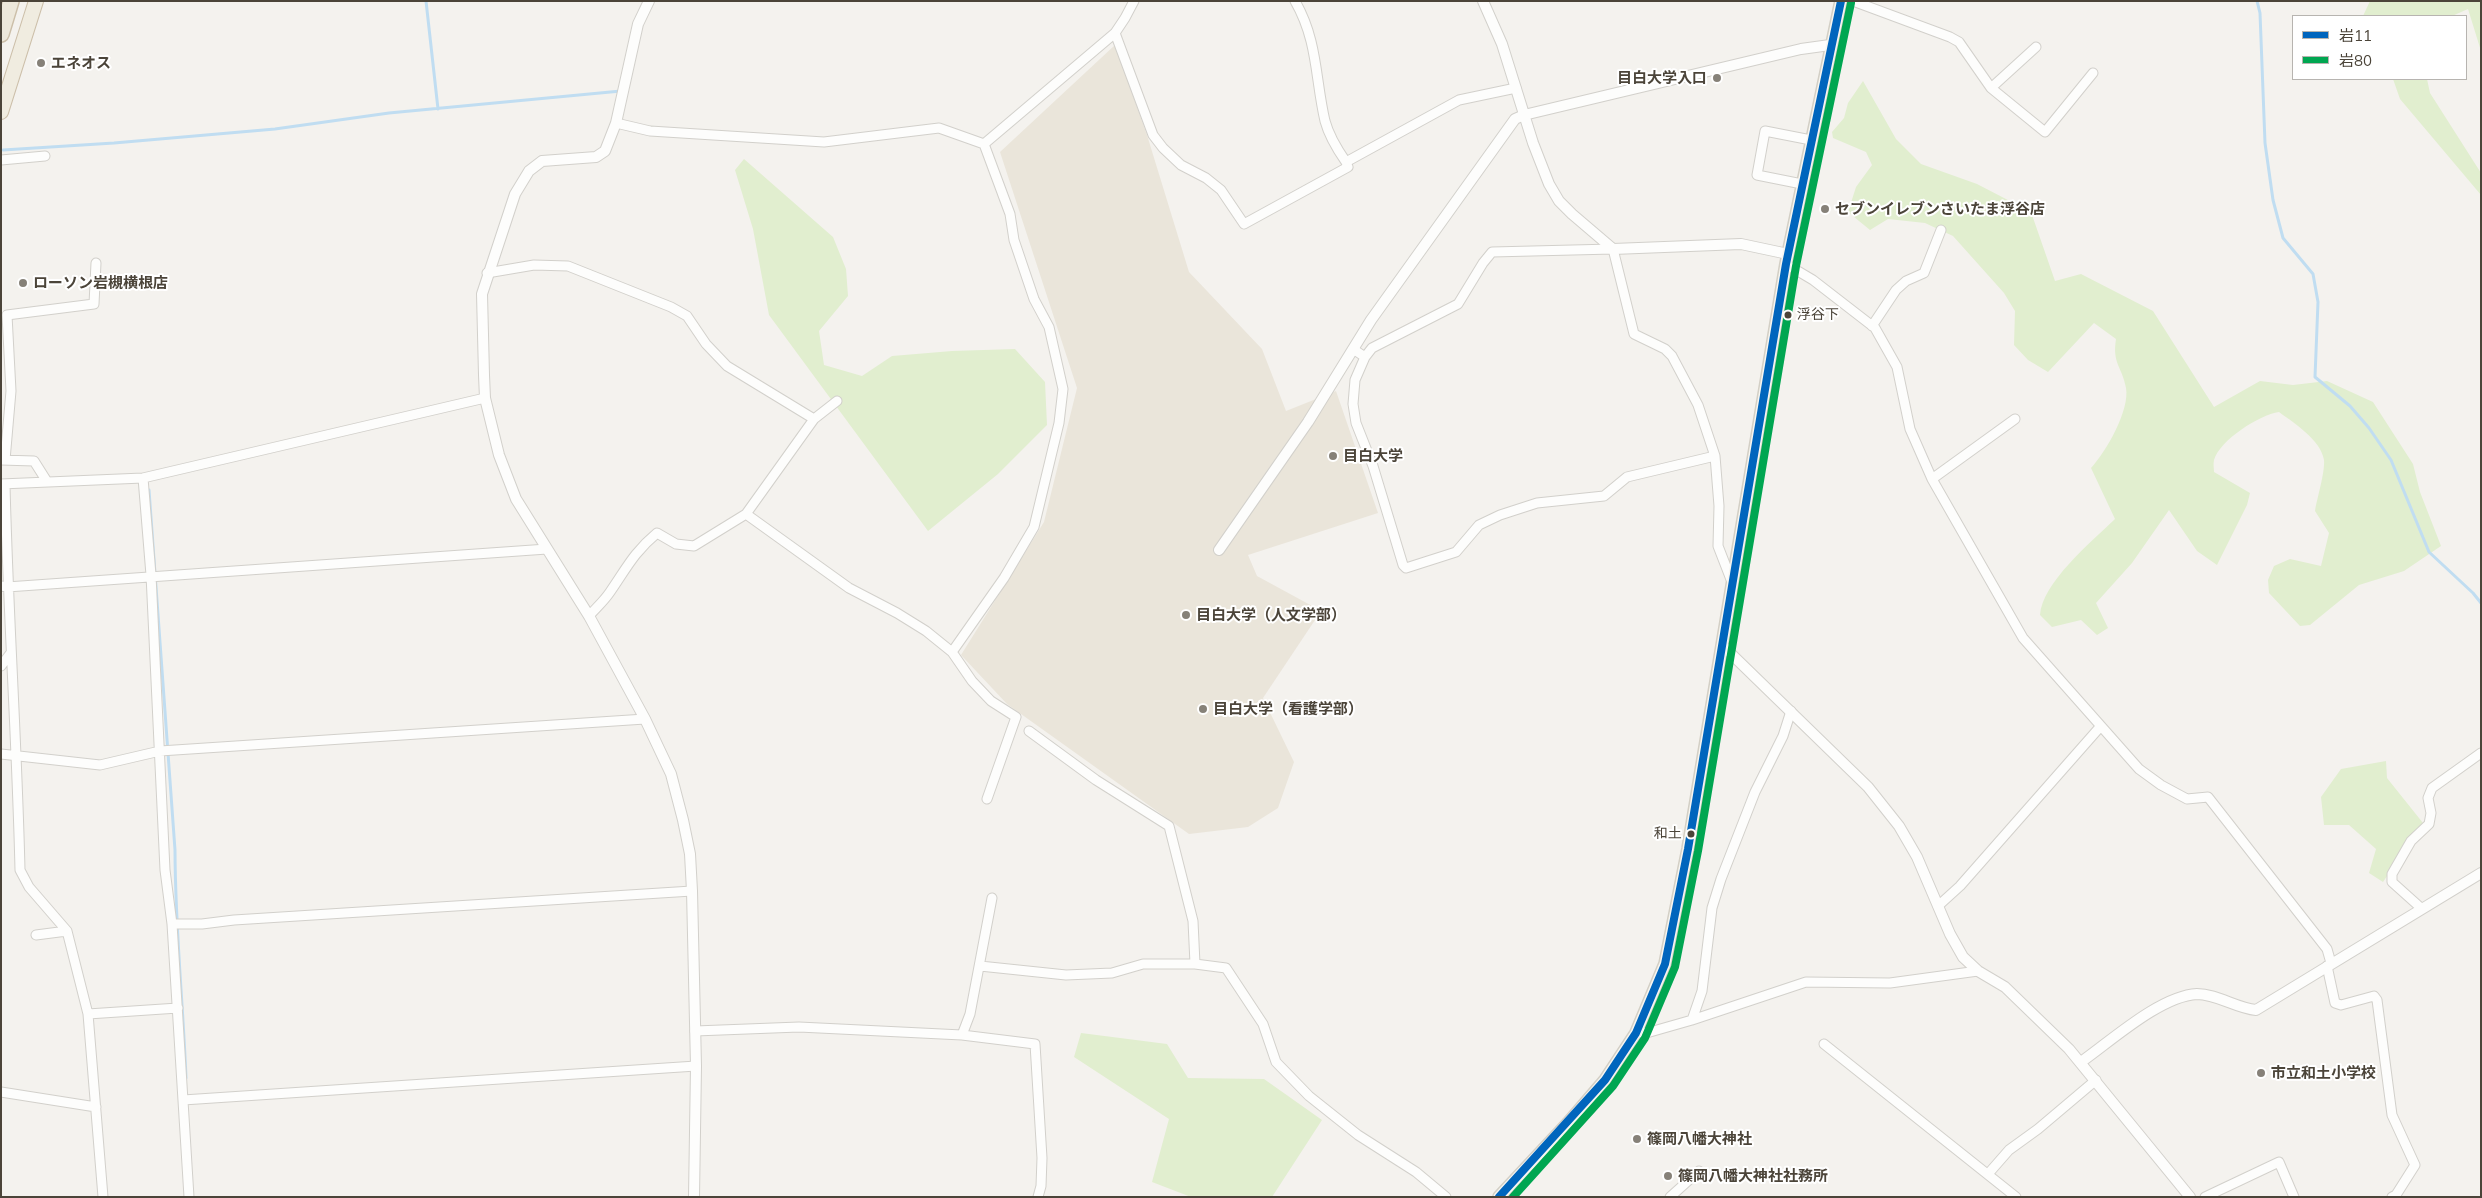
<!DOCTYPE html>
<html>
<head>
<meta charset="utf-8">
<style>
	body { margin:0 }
	#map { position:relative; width:2482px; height:1198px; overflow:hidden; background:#f4f2ee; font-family:Mulish,"Noto Sans JP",sans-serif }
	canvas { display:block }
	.frame { position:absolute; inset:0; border:2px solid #4b4439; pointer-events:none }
	.legend { position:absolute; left:2292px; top:15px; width:175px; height:65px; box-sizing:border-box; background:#fff; border:1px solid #b7b4b0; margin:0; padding:6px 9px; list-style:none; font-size:15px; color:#4b4439 }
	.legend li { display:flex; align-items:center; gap:10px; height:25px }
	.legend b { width:25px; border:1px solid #b7b4b0 }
</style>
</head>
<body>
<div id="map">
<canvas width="2482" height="1198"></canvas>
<div class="frame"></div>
<ul class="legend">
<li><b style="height:6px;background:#0065bd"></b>岩11</li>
<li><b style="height:6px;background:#00a651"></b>岩80</li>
</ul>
</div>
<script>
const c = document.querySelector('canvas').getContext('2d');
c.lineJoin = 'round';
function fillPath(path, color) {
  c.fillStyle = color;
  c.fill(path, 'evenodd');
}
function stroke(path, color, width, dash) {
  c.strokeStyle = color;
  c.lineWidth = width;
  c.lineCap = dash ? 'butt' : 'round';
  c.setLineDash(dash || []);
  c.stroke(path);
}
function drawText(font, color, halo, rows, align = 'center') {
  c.font = font + ' Mulish,"Noto Sans JP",sans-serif';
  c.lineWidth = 4;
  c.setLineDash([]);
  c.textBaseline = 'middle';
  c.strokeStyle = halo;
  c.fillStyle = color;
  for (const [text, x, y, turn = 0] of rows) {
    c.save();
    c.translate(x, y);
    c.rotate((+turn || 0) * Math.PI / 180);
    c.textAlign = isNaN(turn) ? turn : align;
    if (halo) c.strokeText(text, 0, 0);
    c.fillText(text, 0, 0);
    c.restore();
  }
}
fillPath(new Path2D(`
	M1115,45L1147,135L1189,272L1262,349L1286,411L1336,391L1378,513L1248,555L1257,576L1314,607L1315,620L1263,698L1294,762L1278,808L1248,827L1189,834L1007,704L961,655L1044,522L1077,388L1000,152Z`), '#eae5da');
fillPath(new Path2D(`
	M2370,1H2481V51L2468,9L2452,16H2363Z
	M2393,79H2427L2430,93L2481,173V195L2400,99Z
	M1863,81L1896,139L1921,164L1977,184L2031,212L2055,281L2081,274L2153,311L2214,407L2260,381L2293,385L2327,381L2373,402L2413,464L2420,492L2441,546L2404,571L2359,585L2310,625L2300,626L2269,593L2268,580L2274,566L2290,559L2321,566L2329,533L2315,511C2317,498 2325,473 2324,460C2321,440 2294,423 2279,412C2259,415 2220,440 2214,460C2213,464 2214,469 2214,472L2250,493L2247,505L2217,565L2197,551L2169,510L2132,563L2096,603L2108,628L2097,635L2081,620L2052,627L2040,615C2042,583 2091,542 2115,519L2091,468C2106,452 2130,410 2126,388C2122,366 2112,364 2116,339L2094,323L2048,372L2028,360L2014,345L2015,311L2004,293L1953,236L1925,223L1888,219L1870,230L1848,212L1856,187L1872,165L1866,152L1833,138L1832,132L1844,118L1848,103Z
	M744,159L833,237L846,269L848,296L819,331L824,365L862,376L892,356L952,351L1015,349L1045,382L1047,425L998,474L928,531L769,315L753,229L735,170Z
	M2386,761L2387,778L2423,823L2383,882L2369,873L2376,849L2349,825H2324L2321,797L2341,769Z
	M1081,1033L1167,1044L1188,1078L1264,1079L1322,1120L1272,1197H1191L1152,1182L1169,1119L1074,1057Z`), '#e1eecf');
stroke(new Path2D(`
	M426,1L438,109
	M2257,1L2260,13L2265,143L2273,200L2283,238L2313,274L2318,302L2315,377L2350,406L2369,428L2391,460L2429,552L2473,593L2481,603
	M3,150L114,143L275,129L389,113L621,91
	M149,490L175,850C175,926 183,1002 186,1078`), '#c0ddf1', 3);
const minor = new Path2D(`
	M1295,1C1318,41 1315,78 1325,121C1329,136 1337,149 1346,162
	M1853,1L1950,37L1959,42L1991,88L2045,132L2093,73
	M1115,33L1153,135L1163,148L1181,165L1206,178L1221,190L1244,224L1348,167L1346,162L1459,100L1516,88
	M1991,88L2036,47
	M616,123L650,131L824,142L939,128L984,144
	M984,144L1115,33L1125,18L1134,1
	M1,160L45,156
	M1802,184L1757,175L1765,131L1811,140
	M1786,264L1813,280L1875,328L1897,367L1910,429L1932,479L2023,638L2139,769L2161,785L2187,799L2208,797L2327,949L2331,963
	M487,273L534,265L568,266L671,307L687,316L706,344L727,366L814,419
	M1872,326L1896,290L1906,281L1924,273L1941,230
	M1353,349L1365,357L1355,380L1353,404L1356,423L1373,466L1403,565L1406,568L1456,552L1479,525L1500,515L1537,503L1604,496L1627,477L1715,456
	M1365,357L1372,348L1458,304L1483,263L1492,252L1613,249L1634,334L1665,349L1672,356L1698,405L1715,456L1719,506L1718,546L1732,582
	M1,460L34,461L46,480
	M5,460L11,391L7,315L94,304L96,263
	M143,478L151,575L165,870L172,924L189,1197
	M1932,479L2015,419
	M1,484L143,478L485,398
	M5,484C8,613 17,741 20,870L29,887L67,931L88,1014L103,1197
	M746,514L849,588L897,613L926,631L952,652L972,681L991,701L1016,717L987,799
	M1,586L7,587L547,549
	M589,616C596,608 604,601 610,592C626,569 634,552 657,533L676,544L694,546L746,514L814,419L837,401
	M952,652L1004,578L1034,527L1059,423L1063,389L1049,327L1034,299L1014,240L1010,214L984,144
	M1,666L10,654
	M1029,731L1096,780L1169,826L1193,921L1195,964
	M1,754L100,765L160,751L645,719
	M1938,906L1960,886L2100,727
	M2421,908L2392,882V874L2411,841L2429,824L2431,813L2428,798L2432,788L2481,753
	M172,924H202L234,920L692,891
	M36,935L67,931
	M980,966L1066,975L1112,973L1143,964H1195L1226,968L1263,1024L1276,1062L1309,1096L1358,1135L1416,1172L1446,1197
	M2327,966L2335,1003L2341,1005L2374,996L2377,1000L2392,1115L2415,1165L2396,1195L2392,1197
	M88,1014L178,1008
	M1692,1020L1702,991L1712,908L1721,879L1755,792L1783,736L1791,711
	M695,1031L799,1027L962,1035L1035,1044L1042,1158L1041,1186L1038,1197
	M1636,1033L1650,1032L1692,1020L1806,982L1890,983L1978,971
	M962,1035L970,1014L992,898
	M1824,1044L2016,1197
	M1,1092L96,1107
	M183,1100L696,1066
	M1988,1174L2009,1150L2038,1129L2096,1080
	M1670,1197L1699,1171
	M2205,1197L2279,1162L2294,1197`);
const tertiary = new Path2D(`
	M649,1L638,24L616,123L605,151L596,157L542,161L529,171L515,194L482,294L484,375L485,398L499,455L516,499L589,616L645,719L671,774L683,820L690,854L692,891L696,1066L694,1197
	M1483,1L1502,44L1533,143L1549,184L1559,201L1572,214L1613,249L1741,244L1788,254
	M1219,550L1308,422L1371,320L1515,119L1524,115L1801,49L1830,45
	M1722,645L1868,787L1899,826L1917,857L1950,934L1963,957L1978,971L2005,987L2069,1049L2190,1197
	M2081,1062C2111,1041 2160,996 2197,994C2217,994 2236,1008 2256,1010L2481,873`);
const secondary = new Path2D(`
	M1499,1197L1568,1123L1605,1080L1636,1033L1665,964L1688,849L1786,264L1841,1`);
const trunk = new Path2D(`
	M1,112L36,1`);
const motorway = new Path2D(`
	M1,34L11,1`);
stroke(minor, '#d2d0cb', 11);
stroke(tertiary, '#d2d0cb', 12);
stroke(secondary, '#d3cfc5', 14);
stroke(trunk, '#ccbfa9', 16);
stroke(motorway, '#ccbfa9', 18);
stroke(minor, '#fdfdfc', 9);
stroke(tertiary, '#fdfdfc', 10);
stroke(secondary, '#f7f6f1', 11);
stroke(trunk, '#f0ece0', 14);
stroke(motorway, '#ede8db', 15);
stroke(new Path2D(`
	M1499,1197L1605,1080L1636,1033L1665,964L1688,849L1786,264L1841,1`), '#0065bd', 8);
stroke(new Path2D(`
	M1513,1197L1613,1086L1645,1038L1675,967L1698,851L1796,266L1851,3`), '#00a651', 8);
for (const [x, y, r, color] of [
	[41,63,5,"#868178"],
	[1717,78,5,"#868178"],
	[1825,209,5,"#868178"],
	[23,283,5,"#868178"],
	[1788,315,4.5,"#4b4439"],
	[1333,456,5,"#868178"],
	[1186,615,5,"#868178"],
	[1203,709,5,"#868178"],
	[1691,834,4.5,"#4b4439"],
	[2261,1073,5,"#868178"],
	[1637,1139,5,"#868178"],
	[1668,1176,5,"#868178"]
]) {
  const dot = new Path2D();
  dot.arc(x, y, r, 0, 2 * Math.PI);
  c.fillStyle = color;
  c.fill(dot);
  stroke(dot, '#fff', 2);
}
drawText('14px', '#4b4439', '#fff', [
	["浮谷下",1797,315],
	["和土",1682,834,"right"]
], 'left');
drawText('bold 15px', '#4b4439', '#fff', [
	["エネオス",51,63],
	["目白大学入口",1707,78,"right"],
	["セブンイレブンさいたま浮谷店",1835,209],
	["ローソン岩槻横根店",33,283],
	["目白大学",1343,456],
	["目白大学（人文学部）",1196,615],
	["目白大学（看護学部）",1213,709],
	["市立和土小学校",2271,1073],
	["篠岡八幡大神社",1647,1139],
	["篠岡八幡大神社社務所",1678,1176]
], 'left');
</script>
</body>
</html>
